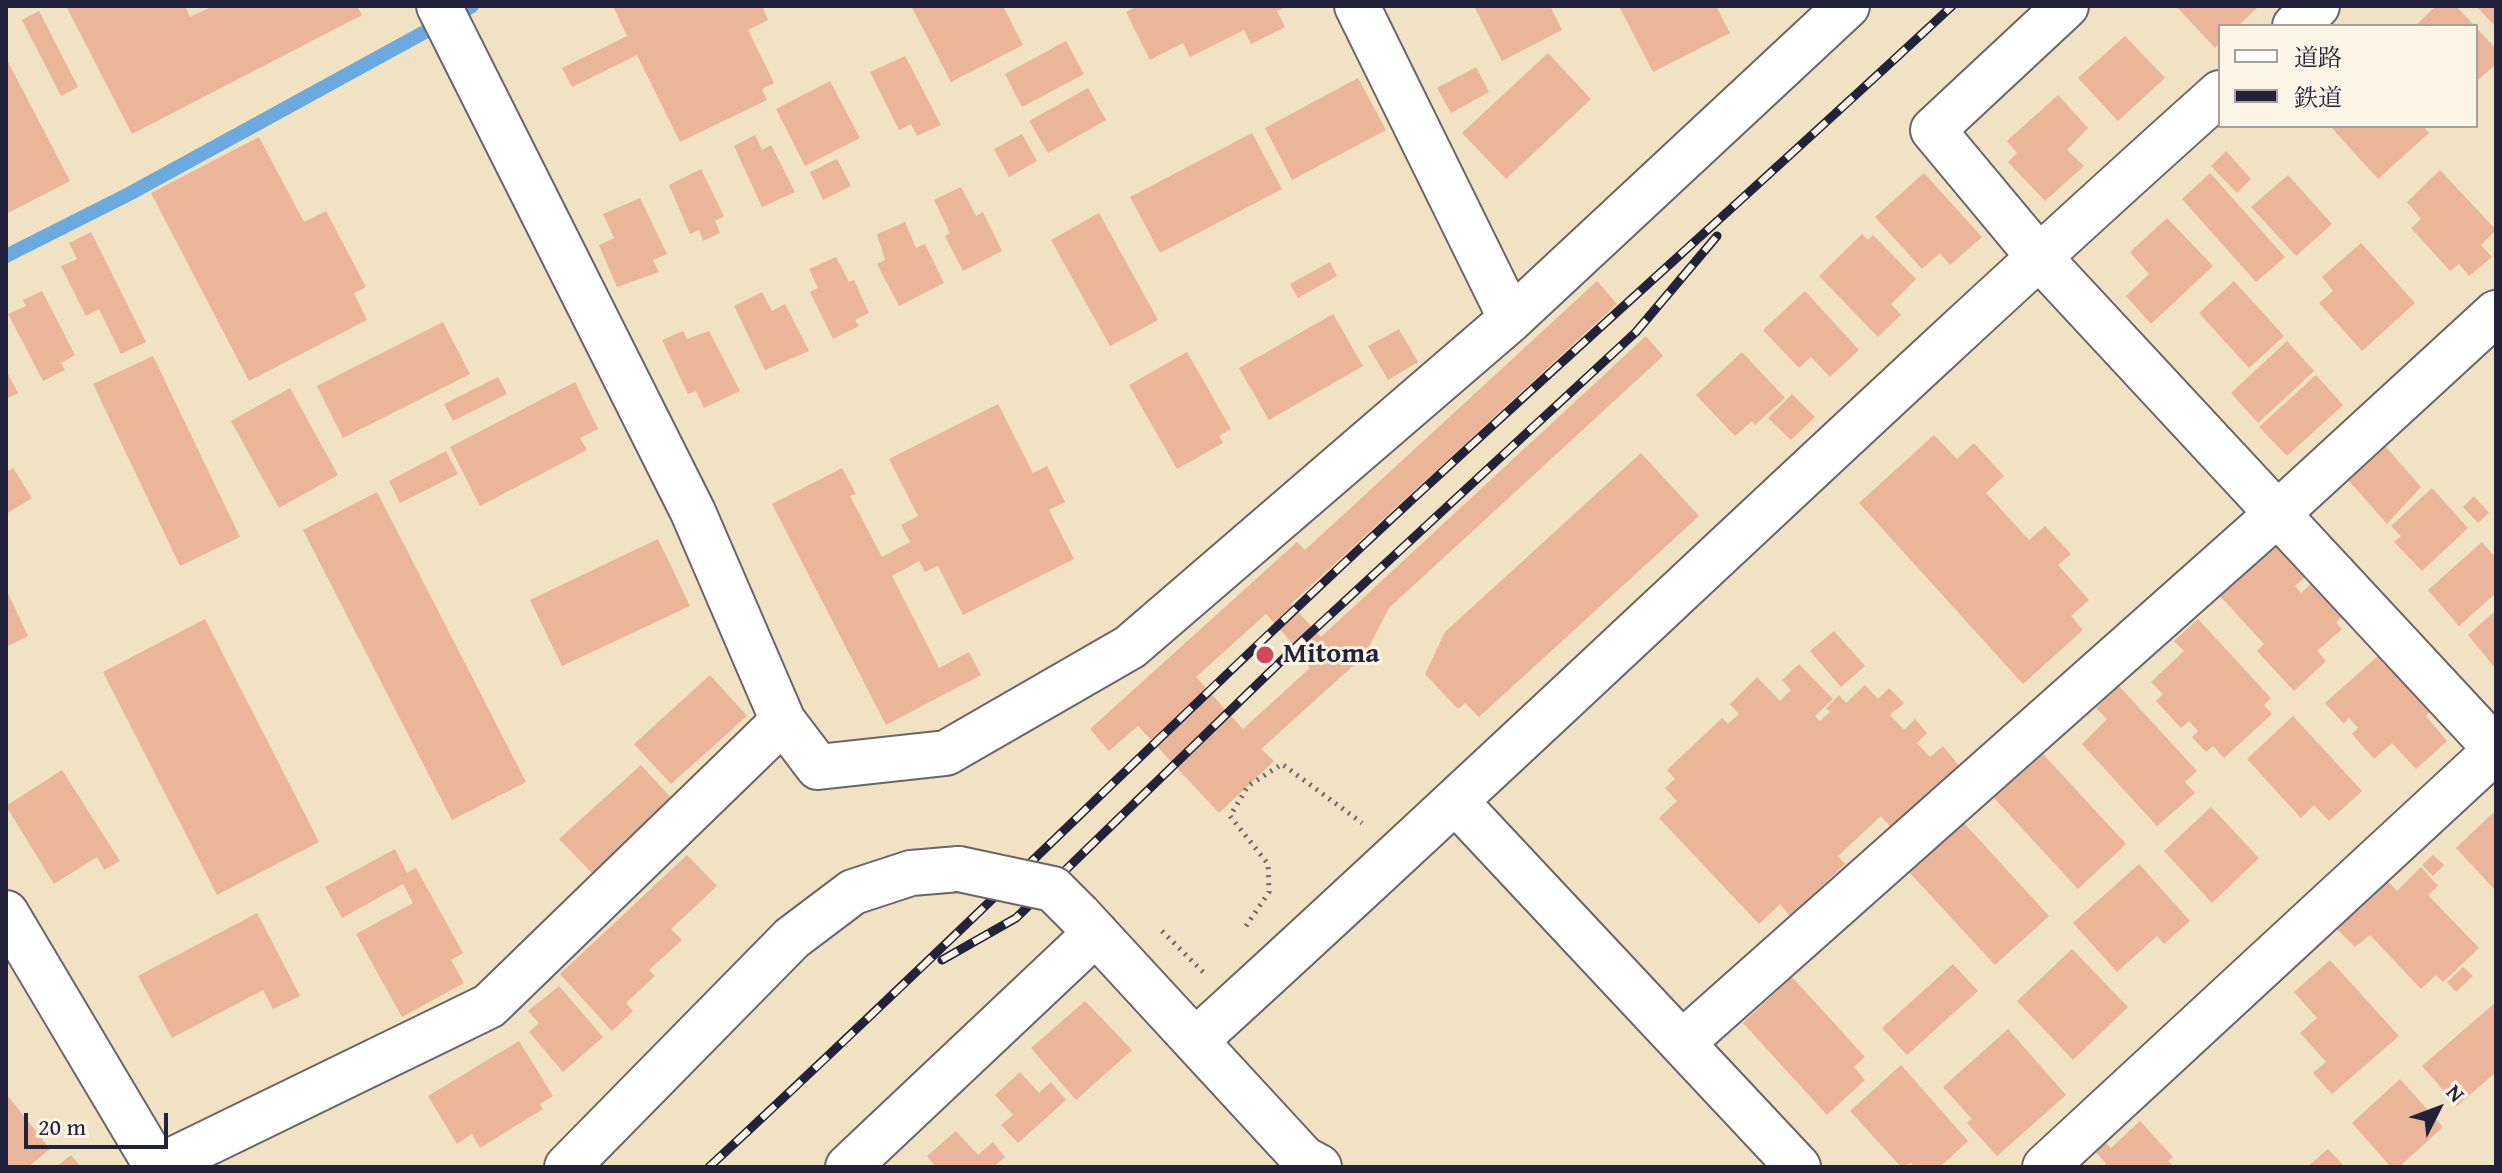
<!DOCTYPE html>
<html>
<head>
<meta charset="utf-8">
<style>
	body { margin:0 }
	#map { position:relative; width:2502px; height:1173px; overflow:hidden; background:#f0e2c3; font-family:"Gentium Book Plus","Noto Serif JP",serif }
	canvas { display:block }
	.frame { position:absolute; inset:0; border:8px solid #22223b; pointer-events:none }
	.legend { position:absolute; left:2218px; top:24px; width:260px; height:104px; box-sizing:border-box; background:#fcf5e5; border:2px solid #a5a1a1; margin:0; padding:10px 14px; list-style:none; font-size:24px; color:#22223b }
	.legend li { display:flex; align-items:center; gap:16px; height:40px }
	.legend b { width:40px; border:2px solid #a5a1a1 }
	.north { position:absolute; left:2398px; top:1069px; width:80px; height:80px; -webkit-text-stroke:6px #fcf5e5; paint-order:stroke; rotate:48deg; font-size:22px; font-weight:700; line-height:32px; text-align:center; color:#22223b }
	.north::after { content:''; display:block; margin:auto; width:28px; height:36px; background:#22223b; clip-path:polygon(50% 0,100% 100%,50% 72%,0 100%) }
	.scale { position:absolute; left:24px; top:1113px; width:144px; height:36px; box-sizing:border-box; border:4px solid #22223b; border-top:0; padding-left:10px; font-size:24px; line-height:28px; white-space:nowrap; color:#22223b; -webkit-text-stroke:6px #fcf5e5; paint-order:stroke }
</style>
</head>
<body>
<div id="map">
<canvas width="2502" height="1173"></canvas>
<div class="frame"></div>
<ul class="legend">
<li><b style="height:10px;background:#fff"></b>道路</li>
<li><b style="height:10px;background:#22223b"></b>鉄道</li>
</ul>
<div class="north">N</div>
<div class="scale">20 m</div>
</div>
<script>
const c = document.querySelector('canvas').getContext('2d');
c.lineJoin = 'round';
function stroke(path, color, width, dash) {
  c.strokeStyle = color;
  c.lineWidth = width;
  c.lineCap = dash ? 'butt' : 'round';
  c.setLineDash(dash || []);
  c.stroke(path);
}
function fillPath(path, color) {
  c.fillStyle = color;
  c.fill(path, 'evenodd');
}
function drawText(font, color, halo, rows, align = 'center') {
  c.font = font + ' "Gentium Book Plus",serif';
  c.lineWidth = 6;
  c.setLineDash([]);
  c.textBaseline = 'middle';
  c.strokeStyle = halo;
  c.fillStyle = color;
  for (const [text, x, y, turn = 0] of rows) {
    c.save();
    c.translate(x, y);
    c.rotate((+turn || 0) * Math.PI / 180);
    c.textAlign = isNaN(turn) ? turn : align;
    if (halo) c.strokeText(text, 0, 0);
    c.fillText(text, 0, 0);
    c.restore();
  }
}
stroke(new Path2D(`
	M6,256L129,194L472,6`), '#6baade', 14);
fillPath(new Path2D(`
	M66,6H185L190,17L213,6H357L362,15L132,134Z
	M613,6H762L768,20L748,30L774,83L762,89L767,100L680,142L637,55L572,87L562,68L627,36Z
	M911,6H1003L1023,45L951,82Z
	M1138,6H1287L1277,11L1285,27L1251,44L1244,30L1190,57L1183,43L1150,60L1126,12Z
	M1474,6H1550L1562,30L1502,61Z
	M1619,6H1716L1730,33L1653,72Z
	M2176,6H2259L2238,26H2220V43L2215,48Z
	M2436,6H2456L2475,26H2415Z
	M2476,6H2496V27Z
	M39,11L78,87L61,96L22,20Z
	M2476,27L2496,49V64L2476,82Z
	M2125,36L2165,78L2118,121L2078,78Z
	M1066,41L1084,74L1022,107L1005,74Z
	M1548,53L1591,99L1506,179L1462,133Z
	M905,56L941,125L917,136L911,124L899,130L870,72Z
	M6,58L70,181L6,214Z
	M1476,67L1489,92L1451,113L1437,88Z
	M1358,78L1386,130L1292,180L1265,128Z
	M830,81L860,138L805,166L776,109Z
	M1088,88L1106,120L1048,153L1029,121Z
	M2058,95L2088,128L2067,150L2084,166L2045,201L2008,162L2017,153L2007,141Z
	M2330,126H2423L2429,133L2378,179Z
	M1252,133L1282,189L1160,253L1130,197Z
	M1022,134L1037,161L1009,177L994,149Z
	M755,135L762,150L771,145L795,192L762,207L734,146Z
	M259,137L304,222L326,211L366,287L354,293L367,320L249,381L151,193Z
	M2226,151L2251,179L2237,193L2211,166Z
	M837,159L851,186L823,200L810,172Z
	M701,169L724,216L715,221L720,233L703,241L699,230L690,234L669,185Z
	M2440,170L2496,230L2481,245L2492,257L2469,276L2459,264L2450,271L2411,228L2421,219L2407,202Z
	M1924,173L1982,237L1950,265L1940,253L1922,269L1875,217Z
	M2210,173L2285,257L2256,282L2182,199Z
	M2288,175L2332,224L2296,256L2251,207Z
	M961,187L976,216L983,212L1002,251L963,271L945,236L950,233L934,200Z
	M640,198L667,254L653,260L659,272L617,287L599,245L614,238L603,214Z
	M1099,213L1158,320L1110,346L1051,240Z
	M2167,218L2213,266L2151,324L2126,296L2149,274L2130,252Z
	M905,222L916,248L925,244L944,283L899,306L877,264L885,260L877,234Z
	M91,232L146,342L121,354L99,309L86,316L61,266L77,259L69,243Z
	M1862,234L1868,240L1873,235L1916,279L1891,304L1901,315L1878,337L1819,276Z
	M2361,243L2415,303L2362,351L2319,303L2333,291L2322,277Z
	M836,257L849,282L854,280L869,313L855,320L859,326L833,339L810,292L818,288L809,269Z
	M1330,262L1337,276L1298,298L1290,284Z
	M1597,281L1617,304L1291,604L1321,637L1646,336L1663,356L1389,608L1364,656L1261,749L1274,761L1255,779L1219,813L1138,726L1109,751L1090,729L1297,542L1305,550ZM1266,614L1302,654L1299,657L1310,668L1243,729L1196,677Z
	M2234,281L2284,336L2249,368L2199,313Z
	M42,291L75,355L61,363L65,370L43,381L8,314L26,306L23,300Z
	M1805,291L1859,350L1830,377L1811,357L1799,368L1763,330Z
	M762,292L772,311L785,304L809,351L765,370L734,306Z
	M1333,314L1363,366L1269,420L1239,368Z
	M443,322L470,374L343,438L317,386Z
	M1399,329L1418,362L1388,380L1368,346Z
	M683,331L687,339L709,331L740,391L704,408L696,391L688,394L662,340Z
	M2287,341L2314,371L2258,423L2231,393Z
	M1187,352L1231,429L1219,436L1223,443L1177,469L1129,385Z
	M1742,352L1785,398L1755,425L1752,421L1735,436L1696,395Z
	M153,356L240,537L180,566L93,384Z
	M6,370L18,393L6,399Z
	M2316,375L2343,405L2287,456L2259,427Z
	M498,377L507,394L453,421L444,404Z
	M575,382L598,429L580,438L587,450L480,506L450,447Z
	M290,388L338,475L279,508L231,421Z
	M1792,394L1815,417L1791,440L1768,418Z
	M998,404L1033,473L1047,466L1065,502L1049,510L1074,559L963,615L938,566L925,572L919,561L892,576L939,668L969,652L981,675L886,725L772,504L842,468L856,494L850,496L882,557L910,542L901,525L918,516L889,459Z
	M1934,435L1957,459L1974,443L2004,476L1986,493L2029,540L2045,526L2071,554L2058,565L2089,600L2071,616L2083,630L2023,684L1859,503Z
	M2379,439L2421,487L2387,524L2342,473Z
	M446,451L458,474L400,503L389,481Z
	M1641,453L1699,516L1479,717L1465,703L1458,709L1425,674L1445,632Z
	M13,468L32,498L6,514V472Z
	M2432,488L2468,528L2422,571L2394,542L2401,536L2391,526Z
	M377,492L526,782L452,820L303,530Z
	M2474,496L2489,513L2478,523L2463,507Z
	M658,539L690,606L562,666L530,600Z
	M2273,541L2306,576L2295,586L2301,593L2315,580L2346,613L2336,622L2342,629L2317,651L2326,661L2294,691L2257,651L2264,644L2211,586Z
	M2482,542L2496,558V593L2459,626L2428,590Z
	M6,589L28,636L6,647Z
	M2496,610V669L2468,635Z
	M205,619L319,842L217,895L103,672Z
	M2198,619L2271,698L2264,705L2272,714L2224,758L2213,746L2206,752L2192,737L2198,731L2189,721L2181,728L2156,701L2163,694L2151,682L2184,651L2174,641Z
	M1834,631L1865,666L1841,687L1810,651Z
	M2378,656L2430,711L2426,716L2447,741L2416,769L2392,743L2374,759L2352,734L2358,728L2349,718L2344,724L2325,703Z
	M1799,664L1833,699L1815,716L1820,721L1830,712L1826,708L1839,695L1846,703L1865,685L1878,699L1889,688L1904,703L1890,715L1904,730L1915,719L1927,733L1917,743L1930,757L1943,746L1960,767L1893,830L1881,816L1838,856L1845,864L1790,916L1780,904L1759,924L1659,818L1677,801L1665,788L1675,779L1667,770L1722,718L1728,724L1739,714L1730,704L1757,677L1780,701L1791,690L1782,680Z
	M710,675L747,716L671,784L634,744Z
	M2119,686L2197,771L2185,782L2195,793L2157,826L2082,744L2107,719L2096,708Z
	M2293,716L2362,791L2329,821L2314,805L2301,818L2247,759Z
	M2043,754L2126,844L2078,889L1994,798Z
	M641,765L672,799L592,873L559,839Z
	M62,770L120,861L104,870L97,857L54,884L6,806Z
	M2211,807L2259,858L2212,903L2164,851Z
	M2496,810V891L2456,848Z
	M1963,822L2049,916L1995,965L1909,872Z
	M395,849L407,873L416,868L463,953L451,960L464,983L402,1017L356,934L413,903L403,884L342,918L325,887Z
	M687,855L717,886L671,929L682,940L649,970L655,976L626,1003L633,1011L612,1031L560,974Z
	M2433,855L2444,865L2433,876L2422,865Z
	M2139,864L2190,921L2164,944L2157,936L2117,972L2073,923Z
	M2421,867L2438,886L2428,895L2479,948L2443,982L2436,975L2421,989L2370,935L2355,947L2328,920L2379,872L2397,891Z
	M257,913L300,996L273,1009L263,990L172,1038L138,976Z
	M2072,949L2128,1007L2073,1060L2017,1001Z
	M2330,960L2399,1036L2332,1094L2313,1073L2326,1062L2300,1033L2317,1018L2294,992Z
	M1953,964L1978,991L1907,1055L1882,1028Z
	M2463,967L2473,976L2456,992L2447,982Z
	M1792,977L1865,1057L1854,1067L1865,1080L1827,1115L1743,1023Z
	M559,986L603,1037L563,1072L529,1032L539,1023L528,1011Z
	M1085,1001L1132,1050L1076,1100L1031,1048Z
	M2496,1002V1072L2457,1106L2422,1066Z
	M2008,1029L2066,1095L1997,1156L1967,1123L1972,1119L1943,1087Z
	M519,1041L553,1096L540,1104L543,1109L480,1148L472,1134L457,1144L428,1096Z
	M1901,1065L1968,1141L1940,1167H1915L1911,1163L1901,1167L1850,1111Z
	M1020,1072L1039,1093L1051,1082L1066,1100L1018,1143L1001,1125L1013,1115L995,1095Z
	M2400,1079L2443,1127L2399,1167H2391L2352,1123Z
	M8,1096L50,1149L28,1167H6Z
	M2140,1121L2173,1157L2168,1161L2174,1167H2103L2106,1164L2096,1152L2106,1143L2111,1148Z
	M956,1131L978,1155L993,1142L1005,1157L993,1167H936L927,1156Z
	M2328,1149L2345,1167H2307Z
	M71,1155L81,1167H56Z`), '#ebb59a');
const minor = new Path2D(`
	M439,6L693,512L783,721L818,767L946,753L1130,647L1511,319L1847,6
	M1357,6L1511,319
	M2066,6L1933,130L2038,256L2496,749
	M2295,26L2317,6
	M1457,803L1798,1167
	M6,913L157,1167
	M1079,915L1304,1159L1319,1167
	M1195,1041C1539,728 1873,404 2220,93
	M1682,1043L2276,515L2496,313
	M158,1167L489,1006L783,721
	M567,1167L792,938L853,892L911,873L959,869
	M848,1167L1096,933
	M2045,1167L2496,750`);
stroke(minor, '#6a656b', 48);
stroke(new Path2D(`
	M1246,926L1269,892L1268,864L1230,816L1248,786L1282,764L1362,823
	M1162,931L1203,972`), '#6a656b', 5, [2, 6]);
stroke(minor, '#fff', 44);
const rail = new Path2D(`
	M942,960L1016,918L1305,638L1636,332L1717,236
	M709,1167C952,943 1185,709 1428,485C1602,324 1779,167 1952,6`);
stroke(rail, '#22223b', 9);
stroke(rail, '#fcf5e5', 6, [18]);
const minorBridge = new Path2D(`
	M959,869L1053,889L1079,915`);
stroke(minorBridge, '#6a656b', 48, []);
stroke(minorBridge, '#fff', 44);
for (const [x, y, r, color] of [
	[1265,655,10,"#d1495b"]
]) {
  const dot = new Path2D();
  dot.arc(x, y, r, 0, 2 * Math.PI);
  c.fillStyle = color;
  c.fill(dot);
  stroke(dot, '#fcf5e5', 3);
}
drawText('bold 28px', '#22223b', '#fcf5e5', [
	["Mitoma",1283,655]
], 'left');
</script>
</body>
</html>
